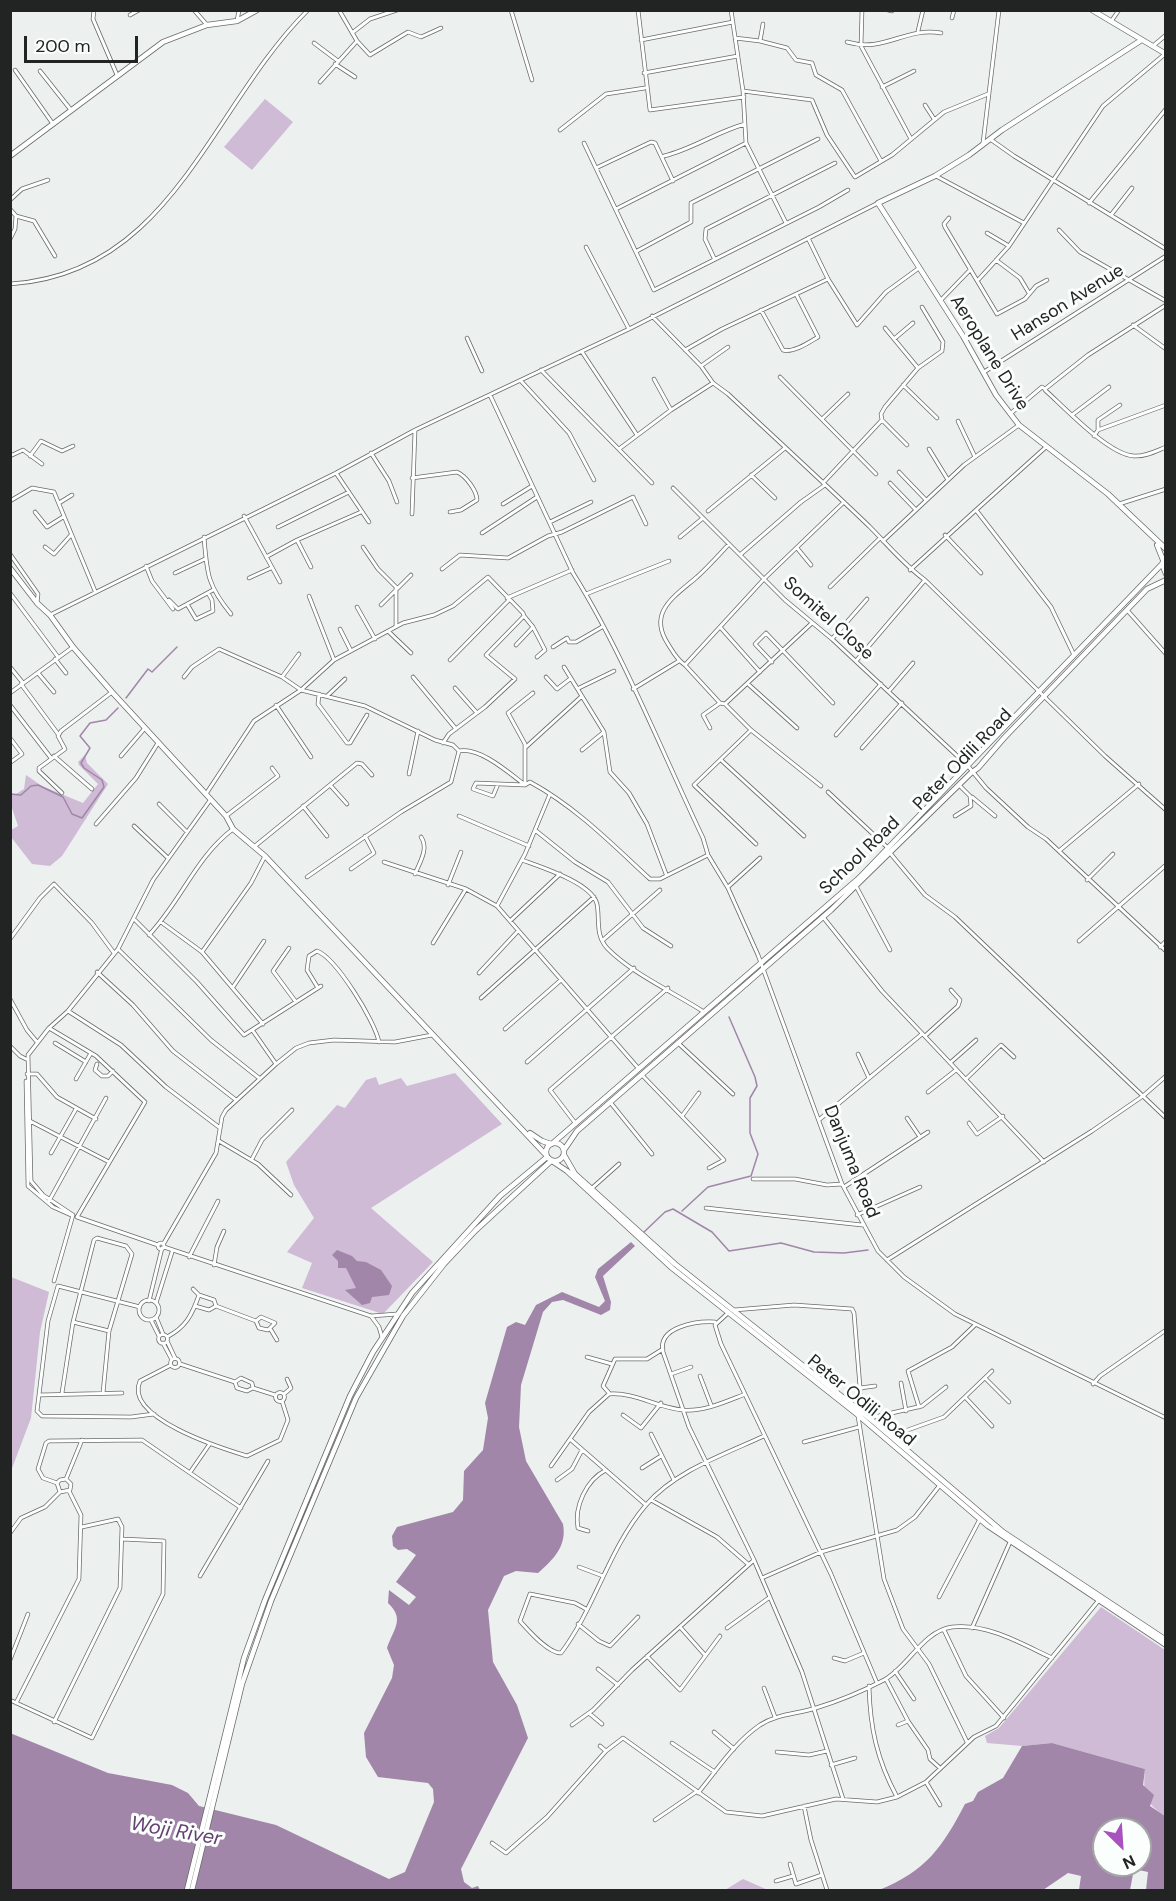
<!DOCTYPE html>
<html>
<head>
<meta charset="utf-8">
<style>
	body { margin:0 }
	#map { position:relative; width:1176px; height:1901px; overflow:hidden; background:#ecf0ee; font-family:"DM Sans",sans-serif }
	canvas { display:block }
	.frame { position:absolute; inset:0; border:12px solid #222423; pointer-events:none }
	.north { position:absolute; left:1092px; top:1817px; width:60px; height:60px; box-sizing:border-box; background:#fafefc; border:2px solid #a4a7a5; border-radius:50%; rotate:155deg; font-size:16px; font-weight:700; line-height:24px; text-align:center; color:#222423 }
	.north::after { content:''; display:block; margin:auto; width:21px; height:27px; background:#a851bf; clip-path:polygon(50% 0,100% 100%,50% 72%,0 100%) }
	.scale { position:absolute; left:24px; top:36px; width:114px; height:27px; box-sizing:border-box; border:3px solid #222423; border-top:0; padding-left:8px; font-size:18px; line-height:21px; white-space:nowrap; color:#222423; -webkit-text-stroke:4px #fafefc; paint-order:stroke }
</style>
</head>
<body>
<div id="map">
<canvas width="1176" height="1901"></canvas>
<div class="frame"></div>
<div class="north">N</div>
<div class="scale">200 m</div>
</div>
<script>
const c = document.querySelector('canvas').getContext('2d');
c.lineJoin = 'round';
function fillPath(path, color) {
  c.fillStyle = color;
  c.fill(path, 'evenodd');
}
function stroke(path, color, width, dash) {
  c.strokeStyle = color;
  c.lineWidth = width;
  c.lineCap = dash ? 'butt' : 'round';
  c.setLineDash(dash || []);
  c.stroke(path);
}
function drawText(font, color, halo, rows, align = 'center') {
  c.font = font + ' "DM Sans",sans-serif';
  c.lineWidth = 6;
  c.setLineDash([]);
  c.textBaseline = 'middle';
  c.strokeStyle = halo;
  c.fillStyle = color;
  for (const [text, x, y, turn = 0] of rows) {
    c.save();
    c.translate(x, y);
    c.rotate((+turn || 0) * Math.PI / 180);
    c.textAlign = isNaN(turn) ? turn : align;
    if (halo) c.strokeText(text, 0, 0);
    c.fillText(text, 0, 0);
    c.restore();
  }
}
fillPath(new Path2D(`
	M265,99L293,122L252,170L224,147Z
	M85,755L87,763L108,784L62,856L50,866L32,864L11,837V830L18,826L11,805L10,793L16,794L24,789L26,775L42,786L83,803L98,784L79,765L78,762Z
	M455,1073L502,1124L371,1208L433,1262L383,1314L302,1288L312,1263L287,1252L314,1218L294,1185L286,1162L337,1105L345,1108L366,1080L376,1077L379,1085L401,1078L407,1086Z
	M11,1277L49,1292L40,1332L31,1418L11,1471Z
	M1101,1607L1165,1650V1816C1144,1802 1143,1793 1145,1769L1052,1743L1022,1746L987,1743L985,1736L999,1728Z
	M743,1879L768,1890H725Z`), '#cfbbd5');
fillPath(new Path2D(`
	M631,1242L635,1246L603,1276L611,1302L610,1310L601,1315L563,1300L552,1302L543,1312L521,1385L519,1427L526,1461L563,1524C567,1546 554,1559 538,1573L516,1571L504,1576L488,1610L493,1662L517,1705L528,1738L461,1869L464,1882L472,1888L478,1886L480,1890H11L10,1733L108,1773L172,1785L188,1793L199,1806L276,1825L389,1879L405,1872L434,1802L433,1789L428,1783L378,1777L366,1757L364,1733L392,1678L394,1665L387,1648C394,1628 405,1619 388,1603L389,1590L409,1605L416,1597L396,1582L416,1555L407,1549L398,1550L393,1546L392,1536L397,1527L453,1512L463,1500L464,1471L483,1450L488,1418L485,1403L507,1327L516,1322L525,1325L536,1305L562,1292L599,1307L605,1301L595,1277L598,1269Z
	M337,1250L352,1256L357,1261L366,1262L381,1270L392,1286L389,1295L372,1297L370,1303L362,1305L345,1290L356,1288L346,1268H338V1261L332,1255Z
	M1052,1743L1145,1769L1143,1785L1154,1795L1150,1806L1165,1816V1890H1146L1148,1872L1134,1869L1130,1890H1079L1081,1876L1068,1873L1043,1890H879C926,1871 942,1848 965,1804L973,1801L978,1792L1003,1778L1022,1746ZM1104,1829H1140V1865H1104Z`), '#a186a9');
stroke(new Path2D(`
	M126,698L148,669L152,672L177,647
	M10,794L21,795L31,786L38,785L63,797L72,814L82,818L104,787L102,780L84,768L81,763L90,748L80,736L90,723L106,720L118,708
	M682,1211L708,1187L751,1176L758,1154L750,1133V1098L757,1086L755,1077L729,1017
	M644,1232L665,1212L673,1209L712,1232L729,1251L781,1243L814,1252L844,1253L868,1250`), '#a186a9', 1.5);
const street = new Path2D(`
	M94,10L93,19L117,75
	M194,10L207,25
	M339,10L357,41L370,55L408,32L421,37L441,28
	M511,10L532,80
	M638,10L650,110L744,97
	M731,10L743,91L746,143L786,223
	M862,10L861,46L911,139
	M888,10L892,11
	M130,15L139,10
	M952,18L954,10
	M1112,20L1119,10
	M237,21L239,10
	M918,31L923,10
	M352,33L370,19L397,10
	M735,38L760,41L763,24
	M641,40L733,22
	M760,41L787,48L796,60L812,63L816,75L842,90L881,161
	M847,42C885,53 904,27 941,33
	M314,43L338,61
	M1153,46L1166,35
	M335,64L355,77
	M15,70L53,124
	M40,71L71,110
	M644,73L738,56
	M320,82L357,41
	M882,87L914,71
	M743,91L812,100L827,135L855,177L892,155L944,112L988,94
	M925,105L934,119
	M560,130L606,94L645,88
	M990,139L1014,156L1166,249
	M584,143L654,290L819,207L848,190
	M983,143L999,10
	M664,156C693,149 716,132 745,124
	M596,168L651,142L655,143L673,181
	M936,176L1024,223
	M10,200L22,189L48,180
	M1089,203L1166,109
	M10,209L16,216L15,229L10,239
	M616,209L746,143
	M1111,215L1132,188
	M16,216L34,221L55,256
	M949,218L944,224L945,227L997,314L1025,299L1036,286L1047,280
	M1059,230L1080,252L1166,301
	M987,233L1009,246
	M808,238L828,279L857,325L886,292L919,268
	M586,247L629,329
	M637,251L691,222V203L818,139
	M714,258L705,239L706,229L835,163
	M996,260L1020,278L1029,293
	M979,279L1009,246L1103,106L1165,54
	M10,284C172,274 210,107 308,10
	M941,300L970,270
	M761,310L783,350C793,353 808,343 818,337L796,294
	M652,316L701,366L713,383L728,394C775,438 823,482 869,526C887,544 904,565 925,580L1105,756L1166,810
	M1133,325L1166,349
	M885,328L918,368
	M467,338L482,371
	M894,339L913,323
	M685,350L722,329L828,279
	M582,352L637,435
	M701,366L728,347
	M541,370L652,483
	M984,372L1166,256
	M780,377L876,474
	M654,379L671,410
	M521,381L569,433L594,480
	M903,385L937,418
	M1045,390C1064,407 1109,455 1134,456C1145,457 1156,451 1166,447
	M490,395L573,573C623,653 662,752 703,838L708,855L728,888L758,955L842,1184L878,1251L904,1277L955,1314L1166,1418
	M1010,414L1042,387L1045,389L1088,355L1166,305
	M1072,415L1109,387
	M822,419L848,394
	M882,420L907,445
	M958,421L975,457
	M1098,430V420L1120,405
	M1094,436L1098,430L1166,405
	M619,449L671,410L713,383
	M929,449L948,480
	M371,453L389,481L397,502
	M10,456L23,450L42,464
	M30,456L41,441L62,451L73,446
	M899,472L926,500
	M336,473L369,522
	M751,475L775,498
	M412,478L457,472C466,476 477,491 477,500L461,510L450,512
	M823,483L882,420L881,414L885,407L918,368L942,351L943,342L922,307
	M890,483L916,510
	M673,488L785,600L832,639L968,766L986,788L1028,827L1046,839L1166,951
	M10,501L32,488L54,492L95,591
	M59,503L72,495
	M503,504L532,486
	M1119,504L1166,489
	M976,510L1046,447
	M708,511L785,448
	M35,512L47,527L63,517
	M412,514L415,430
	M244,516L280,582
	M550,522L591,502
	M278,527L349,492
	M482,533L537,497
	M945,535L981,573
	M204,537C207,573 207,585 231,614
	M680,537L703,518
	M297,540L311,567
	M883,541L964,465L1019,425
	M729,544C719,555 708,567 697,577C675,596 647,612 668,644C673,652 677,660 685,665L720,703L725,704L751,730L821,786
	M45,547L54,554L71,535
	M363,547L378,569L396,587V626
	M797,548L811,565
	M10,554L38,594L37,603
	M741,554L801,502L825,485
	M266,557L297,540L361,512
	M146,566L152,581L173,609
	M442,569L460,555L508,558L548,536L562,532L633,497L646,524
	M910,570L976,510L1051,607L1074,655
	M175,573L205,559
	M249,578L271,568
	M830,587L880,538
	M10,593L58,657
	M586,594L669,561
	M309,596L334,660
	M507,598L572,570
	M169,600L178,609L213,590
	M187,604L196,619L213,611L212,600L208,593
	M381,605L411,575
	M357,607L375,639
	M1127,610L1166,654
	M50,615L336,473L415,430L629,329L878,203
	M524,616L533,627L545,650L537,657
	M720,627L760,672
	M340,629L351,651
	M389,632L411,653
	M832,639L867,599
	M516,645L533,627
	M553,647L567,638L569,642H576L602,627
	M55,659L66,673
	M450,660L509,600
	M856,661L925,580
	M772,662L755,644L766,633L833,703
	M685,665L764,579L844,502
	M10,667L23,683
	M564,667L604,732L610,772L629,793L647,824L666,874
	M38,673L54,692
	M184,677L192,667L219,649L282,677L301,690L365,706L435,740L453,745L459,751
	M282,677L299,654
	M413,677L456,729
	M546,677L557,689L570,679
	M21,684L58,734
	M748,684L797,728
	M455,688L477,713
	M579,688L614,671
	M633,689L679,661
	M889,691L913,663
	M10,693L73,647
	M319,694L318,704L347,743H350L367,715
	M327,696L345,679
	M725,704L812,623
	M10,705L51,758
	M276,705L311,757
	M710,728L703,715L720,703
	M751,730L694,785L756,844
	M836,735L881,684
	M10,738L22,754L11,762
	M526,747L582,696
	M862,748L902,703
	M582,750L604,732
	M459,751C480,747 508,772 525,785L530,782C576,807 612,844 650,879H660L708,855
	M54,756L92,789
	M121,756L145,728
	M721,760L804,836
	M409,774L418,731
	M498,784L493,796L473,789L476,783L525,785V744L508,713L533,693
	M330,785L347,804
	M828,792L888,848
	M62,793L39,771V768L65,749L58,736L61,731L112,692
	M206,794L254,721L301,690L334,660L403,623L434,615L453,606L488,577L523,613L524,616L486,655L515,679L485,707L449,734L443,743
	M972,797L995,816
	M159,804L187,832
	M303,806L327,836
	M226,816L278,776L272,768
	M459,816L529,846
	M955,816L971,806L970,796L959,785
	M96,824L136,778L158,743
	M134,826L168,858
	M535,830L575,862L608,882L643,928L671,946
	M255,846L357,763L362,764L372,775
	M1059,851L1139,784
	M890,853L925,895L955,917L1166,1118
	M522,860C541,867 592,883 597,904C600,919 595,935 607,948C631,973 675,993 704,1012
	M384,862L466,889L497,906L639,1069
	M351,869L374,853L365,836
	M415,874C420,862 429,848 421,837
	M307,877L401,812L451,782L459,751
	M1087,880L1113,854
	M448,885L461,852
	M856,886L890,950
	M728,887L760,858
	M497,906L525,854L550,794
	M823,917L882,991L1044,1162
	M135,920L197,982L244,1035L321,986
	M510,921L560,874
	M161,922L202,952L263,1024
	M149,935C182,900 195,858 233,829
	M10,939L40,898L54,884L92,923L114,953
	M603,940L660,890
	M1079,941L1166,865
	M433,943L466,889
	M1160,947L1166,941
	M289,948L273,971L296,1002
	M118,949L211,1040L259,1078
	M202,952L251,883L265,856
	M97,972L133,1005L173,1051L236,1100
	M479,973L518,931
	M233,987L264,941
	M318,988L307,970L309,956L317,951C336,958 375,1021 379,1042
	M481,998L594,897
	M10,999L27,1030L37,1042
	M68,1011L121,1045L166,1087L220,1128
	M49,1028L96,1056L145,1102L77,1217
	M505,1029L561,980
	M253,1031L276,1064
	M925,1036L958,1006L960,1000L951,990
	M55,1043L86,1062
	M678,1043L733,1094
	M10,1046L20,1056L26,1059
	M858,1054L869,1078
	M527,1062L634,968
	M950,1063L976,1040
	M97,1064L95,1070L102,1076H108L113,1071
	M27,1074H37L57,1097L96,1119
	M642,1075L724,1160L709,1168
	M76,1079L91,1053
	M966,1079L1001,1045L1014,1057
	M26,1081L28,1186L53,1207L71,1215
	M928,1092L956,1070
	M610,1102L652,1154
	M682,1116L699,1093
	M907,1118L920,1137
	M820,1119L922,1034
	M28,1120L109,1162
	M969,1123L977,1134L1003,1116
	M576,1124L550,1090L668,988
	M219,1141L258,1164L291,1195
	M51,1153L76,1109
	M252,1159L262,1140L292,1110
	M753,1179H795L827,1185L842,1184
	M844,1187L928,1132
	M591,1189L619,1164
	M49,1201L106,1098
	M706,1208L862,1225
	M73,1215L43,1195L31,1181L28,1055L49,1028L68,1011L118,949L153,880L211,799
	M857,1215L920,1187
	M77,1217L158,1245
	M158 1246a3 3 0 1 1 6 0a3 3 0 1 1-6 0Z
	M164,1243L216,1153L222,1117L226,1110L276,1064L296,1048L309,1043L334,1040L395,1042L432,1035
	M164,1247L371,1316L397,1314
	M189,1257L218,1201
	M887,1260L1092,1131L1143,1096L1166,1076
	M214,1265L217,1247L224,1231
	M54,1281L73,1215
	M139 1310a10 10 0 1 1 20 0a10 10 0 1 1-20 0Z
	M149,1301L162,1248
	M156,1303L172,1252
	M195,1306L209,1310L216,1306L214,1300L199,1295
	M216,1306L256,1321L259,1328L268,1330L275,1323L261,1317L256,1321
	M140,1307L58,1286L48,1321L37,1411L42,1416L131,1417L154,1414
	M734,1310L794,1305L852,1309L854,1313L862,1412
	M728,1313L715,1325L721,1344L831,1574L877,1683
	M371,1316L379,1327L382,1337
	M156,1317L163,1334
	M151,1320L159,1336
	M73,1322L109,1331
	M715,1322C698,1321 657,1326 663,1352L689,1427L754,1560L802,1672L843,1799
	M271,1330L277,1340
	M158.5 1339a4.5 4.5 0 1 1 9 0a4.5 4.5 0 1 1-9 0Z
	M167,1337C186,1327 192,1315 199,1295L193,1289
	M167,1341L175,1358
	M163,1343L172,1360
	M587,1357L612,1364
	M170.5 1363a4.5 4.5 0 1 1 9 0a4.5 4.5 0 1 1-9 0Z
	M180,1364L235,1382L241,1378L252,1383L253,1388L247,1391L237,1388L235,1382
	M171,1365L140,1381C123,1418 224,1449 247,1456L280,1440L288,1420L282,1401
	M671,1374L691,1367
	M700,1376L711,1405
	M985,1378L1009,1402
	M901,1383L906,1411
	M1093,1384L1100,1376L1166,1330
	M253,1388L275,1395
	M860,1388L875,1386
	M275.5 1397a4.5 4.5 0 1 1 9 0a4.5 4.5 0 1 1-9 0Z
	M62,1393L73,1322L94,1240L97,1238L126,1246L132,1254L109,1331L103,1393
	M609,1393L603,1386L615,1359H647L663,1349
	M284,1394L291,1388L287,1379
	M39,1395L122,1393
	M965,1397L992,1426
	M919,1407L908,1371L952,1347L975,1325
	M623,1415L641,1428L661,1403
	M858,1416L884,1579L903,1629L929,1664L967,1742
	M870,1418L922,1406L946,1387
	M651,1434L674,1480
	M891,1436L944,1417L992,1371
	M570,1439L646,1505
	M804,1442L859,1427
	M551,1466L589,1412L609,1394C636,1392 657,1408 683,1410C703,1412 725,1402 743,1395
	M642,1468L661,1456
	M191,1471L209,1445
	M66,1479L82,1440
	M557,1480L572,1469L582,1450
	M57,1483L43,1478L38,1469L46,1443L49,1441L142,1440L241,1508
	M651,1500L717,1537L748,1564
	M588,1531L578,1528C574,1507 586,1480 606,1470
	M10,1533L21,1518L45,1507L60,1492L70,1490L71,1484L66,1479L60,1480L57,1483L60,1492
	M579,1567L603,1576
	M200,1576L268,1461
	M762,1578L821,1552L897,1530L915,1517L940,1485
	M939,1597L980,1519
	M586,1609L575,1603L530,1594L520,1621C529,1631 548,1653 561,1653C595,1608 609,1548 646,1505C675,1471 725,1454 764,1436
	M578,1624L599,1641L610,1646L638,1617
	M680,1627L704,1654
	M727,1628L770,1597
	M972,1628L1010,1542
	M944,1630L966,1676L1004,1718
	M647,1656L680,1690L720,1636
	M834,1658L845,1661L864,1653
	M10,1660L28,1614
	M598,1669L618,1685
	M895,1671L914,1699
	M886,1679L908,1721L928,1750L930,1759L940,1768
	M869,1686C870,1728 877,1760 897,1797
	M764,1688L775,1717
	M10,1700L92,1738L163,1594L164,1541L122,1539
	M16,1703L79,1579L81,1515L69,1491
	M590,1714L602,1724
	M54,1722L120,1588L122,1527L118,1519L82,1527
	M572,1725L593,1710L632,1670L754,1560
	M898,1725L908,1721
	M714,1732L734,1749
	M672,1743L715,1772
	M600,1746L606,1751
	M777,1752L809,1755L827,1751
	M831,1765L855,1758
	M926,1782L940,1805
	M698,1793C717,1770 735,1742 760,1725C777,1714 797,1714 816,1708C839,1701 863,1691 884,1680C908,1667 923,1631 952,1627C987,1623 1022,1644 1052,1658
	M804,1806L811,1840L827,1890
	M655,1820L696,1792
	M492,1843L506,1853L547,1817L606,1751L623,1738L726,1812L762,1816L836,1799L877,1802L897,1797L926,1782L974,1737L996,1726L1099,1600
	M790,1864L796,1884L822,1875
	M776,1881L793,1876`);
const secondary = new Path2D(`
	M1092,10L1166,54
	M1140,41L1002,130L969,155L935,176L878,203L963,336L996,395L1019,425L1108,494L1166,549
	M10,156L163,42L207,25L237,21L257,10
	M1157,545L1163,560
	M10,568L37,603L50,615L73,647L112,692L226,816L233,829L265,856L545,1154
	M530,1133L542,1141L551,1144
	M187,1890L244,1658L265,1600L350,1396L373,1352L412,1293L500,1196L547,1157
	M192,1890L242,1684L271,1601L356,1398L403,1316L444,1264L476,1230L551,1161`);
const primary = new Path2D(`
	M1166,556L1162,564L1166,574
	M546 1152a9 9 0 1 1 18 0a9 9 0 1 1-18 0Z
	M553,1143L859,878L1162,564
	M564,1150L577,1131L831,910L971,773L978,768L1004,738L1147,589L1166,580
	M564,1155L575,1174L675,1264L874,1422L1003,1532L1166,1640
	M552,1161L567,1171L672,1268L858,1415L988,1526L1166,1645`);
stroke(street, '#686c6a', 4.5);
stroke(secondary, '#686c6a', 6);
stroke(primary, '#686c6a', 6);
stroke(street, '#fff', 3);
stroke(secondary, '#fff', 4.5);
stroke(primary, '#fff', 4.5);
drawText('18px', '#222423', '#fafefc', [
	["Hanson Avenue",1068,303,-32],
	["Aeroplane Drive",989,353,58],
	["Somitel Close",828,619,42],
	["Peter Odili Road",963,760,-46],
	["School Road",860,856,-44],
	["Danjuma Road",851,1162,68],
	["Peter Odili Road",861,1401,39]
]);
drawText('italic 20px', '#654070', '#fafefc', [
	["Woji River",176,1832,10]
]);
</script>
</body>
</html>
